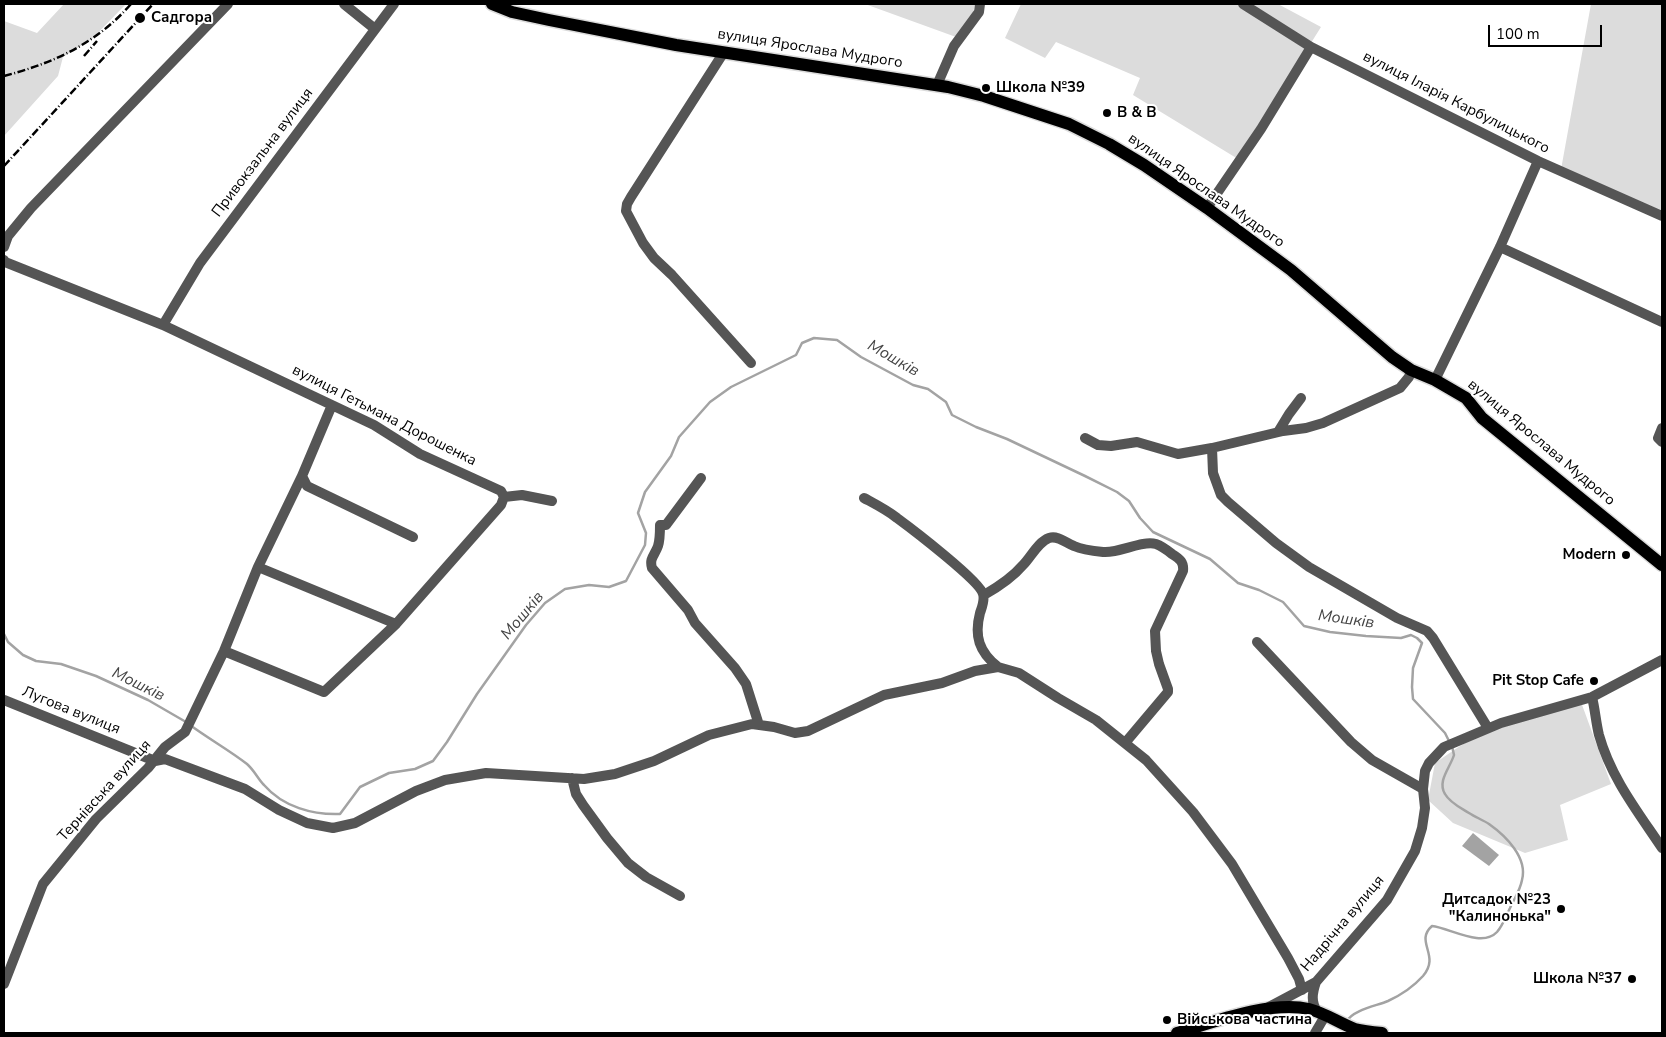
<!DOCTYPE html>
<html>
<head>
<meta charset="utf-8">
<style>
	body { margin:0 }
	#map { position:relative; width:1666px; height:1037px; overflow:hidden; background:#fff; font-family:"Nunito Sans",sans-serif }
	canvas { display:block }
	.frame { position:absolute; inset:0; border:5px solid #000; pointer-events:none }
	.scale { position:absolute; left:1488px; top:25px; width:114px; height:22px; box-sizing:border-box; border:2px solid #000; border-top:0; padding-left:6px; font-size:15px; line-height:18px; white-space:nowrap; color:#000; -webkit-text-stroke:4px #fff; paint-order:stroke }
</style>
</head>
<body>
<div id="map">
<canvas width="1666" height="1037"></canvas>
<div class="frame"></div>
<div class="scale">100 m</div>
</div>
<script>
const c = document.querySelector('canvas').getContext('2d');
c.lineJoin = 'round';
function fillPath(path, color) {
  c.fillStyle = color;
  c.fill(path, 'evenodd');
}
function stroke(path, color, width, dash) {
  c.strokeStyle = color;
  c.lineWidth = width;
  c.lineCap = dash ? 'butt' : 'round';
  c.setLineDash(dash || []);
  c.stroke(path);
}
function drawText(font, color, halo, rows, align = 'center') {
  c.font = font + ' "Nunito Sans",sans-serif';
  c.lineWidth = 4;
  c.setLineDash([]);
  c.textBaseline = 'middle';
  c.strokeStyle = halo;
  c.fillStyle = color;
  for (const [text, x, y, turn = 0] of rows) {
    c.save();
    c.translate(x, y);
    c.rotate((+turn || 0) * Math.PI / 180);
    c.textAlign = isNaN(turn) ? turn : align;
    if (halo) c.strokeText(text, 0, 0);
    c.fillText(text, 0, 0);
    c.restore();
  }
}
fillPath(new Path2D(`
	M64,4H126L92,39L63,57L58,76L4,136V21L37,33Z
	M865,4H975L973,13L956,37Z
	M1021,4H1278L1321,27L1238,159L1133,95L1140,78L1056,42L1045,58L1005,38Z
	M1591,4H1662V219L1560,175Z
	M1581,702L1611,784L1560,805L1568,840L1525,853L1453,823L1428,800L1435,763L1460,746L1488,730Z`), '#dcdcdc');
fillPath(new Path2D(`
	M1473,833L1499,855L1489,866L1462,846Z`), '#a3a3a3');
stroke(new Path2D(`
	M4,634L8,642L23,655L36,661L61,664L96,676L148,700L186,722
	M190,725C209,739 229,750 247,764C254,770 258,779 264,785C283,807 313,815 340,814L360,787L389,773L415,769L433,761L447,742L477,694L526,625L545,603L565,589L589,585L609,587L626,581L645,545L646,533L638,513L645,492L671,456L679,437L710,402L731,387L796,355L802,343L814,338L837,340L861,357L913,385L928,389L946,402L952,415L976,427L1007,439L1085,476L1117,492L1129,501L1140,518L1153,532L1210,559L1238,583L1259,590L1283,602L1304,626L1330,632L1366,636L1401,638L1411,635L1417,638L1422,643L1413,668L1412,687L1413,699L1445,733L1449,741
	M1347,1021C1353,1010 1376,1006 1388,1001C1401,995 1414,986 1423,976C1441,955 1414,942 1432,926C1450,928 1482,948 1497,932C1503,925 1506,916 1510,908C1514,899 1520,891 1522,880C1528,858 1506,836 1489,824C1483,820 1475,817 1469,813C1461,808 1450,803 1445,794C1437,781 1450,768 1454,755L1452,746`), '#a3a3a3', 2.5);
const major = new Path2D(`
	M492,4L512,12L549,20L676,45L948,87L984,96L1069,124L1109,144L1144,165L1207,208L1291,270L1392,357L1411,370L1435,380L1466,398L1482,418L1662,565
	M1177,1033C1213,1022 1271,1000 1309,1009C1325,1013 1339,1023 1355,1029C1364,1031 1373,1032 1382,1033`);
stroke(major, '#dbdbdb', 15);
stroke(new Path2D(`
	M344,4L375,29
	M1243,4L1311,47L1538,161L1662,216
	M724,52L631,197L627,204L626,211L643,243L654,258L672,275L751,363
	M937,85L954,46L979,12L980,4
	M1207,208L1261,129L1311,47
	M4,247L8,236L31,208L228,4
	M1500,247L1662,322
	M4,260L5,262L163,325L374,425L420,454L501,491L504,497L501,505L396,624L324,692L224,651
	M163,325L200,263L394,4
	M1435,380L1500,247L1538,161
	M1662,428L1658,438L1662,442
	M1278,432L1289,414L1301,398
	M1085,438L1098,445L1111,446L1137,442L1178,454L1212,448L1283,431L1306,428L1323,423L1400,388L1409,377L1411,370
	M1212,448L1213,473L1221,495L1228,502L1276,543L1309,567L1397,618L1427,631L1433,638L1488,728
	M302,476L307,486L413,537
	M701,478L666,525H660C660,532 660,540 658,546C655,555 649,558 652,568L688,610L695,623L735,668L746,684L759,725
	M504,497L522,495L552,501
	M864,498C875,504 887,510 897,518C912,529 980,581 983,594C985,600 982,607 980,613C974,636 979,652 998,667
	M258,567L396,624
	M984,595C998,587 1012,578 1023,565C1031,557 1038,542 1049,538C1058,535 1066,543 1074,546C1083,550 1094,551 1104,552C1120,553 1142,540 1156,544C1162,546 1167,550 1172,554C1180,559 1184,562 1183,571L1155,631L1156,651L1159,664L1168,689V692L1125,743
	M1257,642L1351,742L1372,760L1423,789
	M1592,697C1595,709 1596,723 1599,735C1611,778 1638,812 1662,848
	M4,700L155,761L165,759L245,789L279,810L307,823L333,828L355,823L416,791L445,780L486,773L584,779L615,774L654,761L709,735L752,724L774,727L795,733L808,731L884,695L942,683L975,671L998,667L1019,673L1058,698L1096,720L1146,760L1193,812L1232,864L1288,958L1299,979L1302,990
	M572,778L576,794L583,805L607,838L628,863L646,877L680,896
	M1316,982C1312,994 1311,1001 1317,1012
	M4,984L43,884L96,819L148,768L165,747L185,732L224,651L258,567L302,476L332,405
	M1269,1007L1316,982L1387,900L1415,851L1422,828L1425,808L1423,789L1425,771L1429,763L1444,747L1501,723L1592,697L1662,660
	M1315,1033L1325,1016`), '#555', 10);
stroke(major, '#000', 12);
stroke(new Path2D(`
	M84,56L97,41
	M4,76C54,63 97,43 131,4
	M4,166L153,4`), '#000', 2.5, [8, 2.5, 1, 2.5]);
for (const [x, y, r, color] of [
	[140,18,6,"#000"],
	[986,88,5,"#000"],
	[1107,113,5,"#000"],
	[1626,555,5,"#000"],
	[1594,681,5,"#000"],
	[1561,909,5,"#000"],
	[1632,979,5,"#000"],
	[1167,1020,5,"#000"]
]) {
  const dot = new Path2D();
  dot.arc(x, y, r, 0, 2 * Math.PI);
  c.fillStyle = color;
  c.fill(dot);
  stroke(dot, '#fff', 2);
}
drawText('bold 15px', '#000', '#fff', [
	["Садгора",151,18],
	["Школа №39",996,88],
	["B & B",1117,113],
	["Modern",1616,555,"right"],
	["Pit Stop Cafe",1584,681,"right"],
	["Дитсадок №23",1551,900,"right"],
	["\"Калинонька\"",1551,917,"right"],
	["Школа №37",1622,979,"right"],
	["Військова частина",1177,1020]
], 'left');
drawText('15px', '#000', '#fff', [
	["вулиця Ярослава Мудрого",810,49,9],
	["вулиця Іларія Карбулицького",1456,103,27],
	["Привокзальна вулиця",263,153,-53],
	["вулиця Ярослава Мудрого",1206,191,35],
	["вулиця Гетьмана Дорошенка",384,416,27],
	["вулиця Ярослава Мудрого",1541,443,40],
	["Лугова вулиця",71,711,22],
	["Тернівська вулиця",105,791,-48],
	["Надрічна вулиця",1343,924,-50]
]);
drawText('italic 16px', '#444', '#fff', [
	["Мошків",893,359,30],
	["Мошків",523,616,-50],
	["Мошків",1346,620,8],
	["Мошків",138,685,26]
]);
</script>
</body>
</html>
